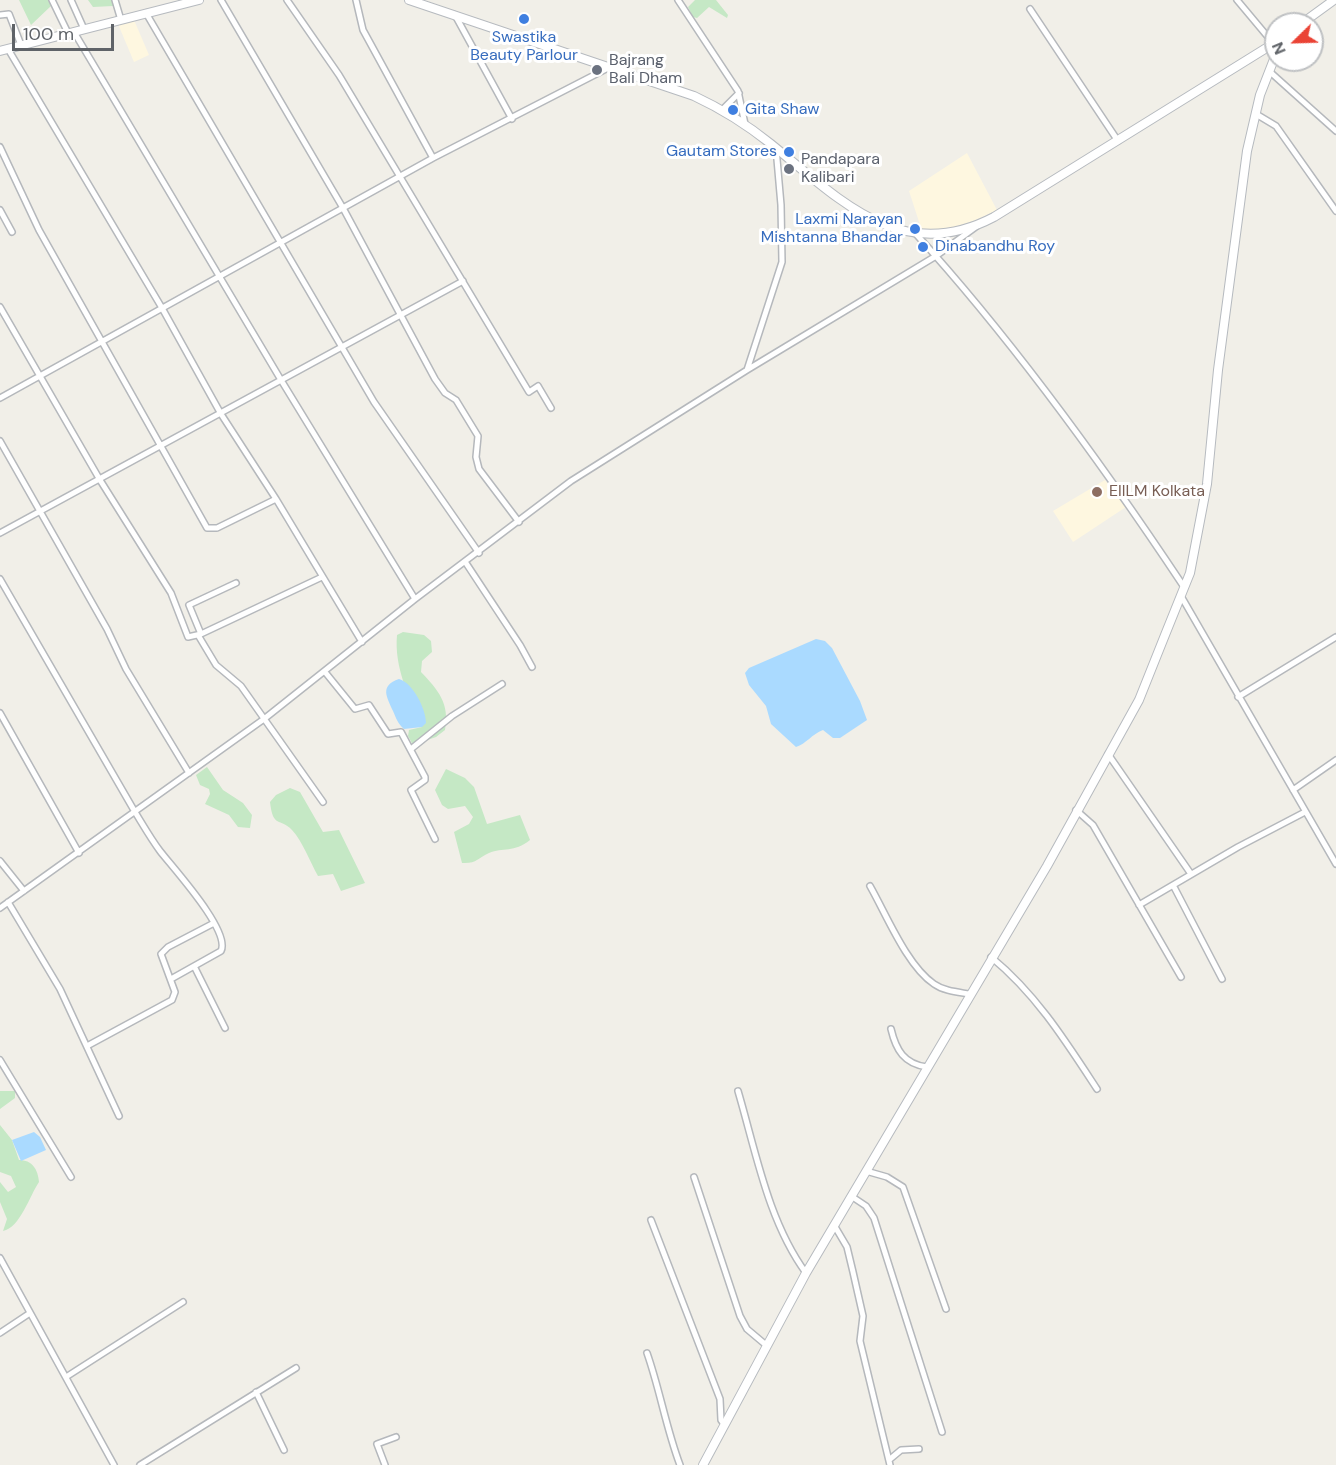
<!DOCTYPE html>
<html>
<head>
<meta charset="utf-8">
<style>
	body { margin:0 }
	#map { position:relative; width:1336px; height:1465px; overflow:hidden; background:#f1efe8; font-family:"DM Sans",sans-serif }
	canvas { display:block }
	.north { position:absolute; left:1264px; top:12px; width:60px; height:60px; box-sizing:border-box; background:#fff; border:2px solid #bfc1c3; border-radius:50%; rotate:247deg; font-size:16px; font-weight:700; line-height:24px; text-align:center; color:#5f6368 }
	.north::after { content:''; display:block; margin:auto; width:21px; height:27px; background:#ea4335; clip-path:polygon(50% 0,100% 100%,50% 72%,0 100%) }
	.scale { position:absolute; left:12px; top:24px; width:102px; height:27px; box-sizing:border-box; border:3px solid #5f6368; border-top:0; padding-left:8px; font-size:18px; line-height:21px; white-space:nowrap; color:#5f6368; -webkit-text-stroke:4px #fff; paint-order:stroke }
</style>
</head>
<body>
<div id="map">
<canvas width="1336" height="1465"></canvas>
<div class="north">N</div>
<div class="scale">100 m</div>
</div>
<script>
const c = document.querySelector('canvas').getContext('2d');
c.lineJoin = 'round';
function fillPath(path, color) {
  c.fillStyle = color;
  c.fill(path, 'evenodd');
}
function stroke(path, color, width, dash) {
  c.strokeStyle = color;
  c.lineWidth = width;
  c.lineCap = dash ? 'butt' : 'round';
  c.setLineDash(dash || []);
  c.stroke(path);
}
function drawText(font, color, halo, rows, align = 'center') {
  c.font = font + ' "DM Sans",sans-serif';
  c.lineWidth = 6;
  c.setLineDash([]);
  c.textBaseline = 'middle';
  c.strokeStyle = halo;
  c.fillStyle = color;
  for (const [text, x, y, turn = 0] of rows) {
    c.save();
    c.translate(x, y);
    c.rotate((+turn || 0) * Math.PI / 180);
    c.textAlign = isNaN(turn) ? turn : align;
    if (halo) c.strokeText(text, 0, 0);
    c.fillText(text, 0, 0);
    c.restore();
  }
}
fillPath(new Path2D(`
	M134,20L149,55L134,62L118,24Z
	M967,153L997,210L973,221L945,230L922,231L909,191Z
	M1105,480L1126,507L1073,542L1053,511Z`), '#fef7e0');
fillPath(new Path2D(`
	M19,0H48L51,6L31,25Z
	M88,0H118V1L113,6L93,7Z
	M695,0H716L728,15L727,18L709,7L697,18L693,17L688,7Z
	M403,632L424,635L431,641L432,652L422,661L421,672C438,690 450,703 445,730L436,737L413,745L408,736L409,730L422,727C409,698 394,667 397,635Z
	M207,767L223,790L243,803L252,815L250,828L238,827L229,815L205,804L210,794L209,789L200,785L196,775Z
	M446,769L465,778L474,787L487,824L520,815L530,840C514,853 503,847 489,853C478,858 476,864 462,863L454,832L469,824L473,817L465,806L448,809L442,805L435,790Z
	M290,788L300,792L323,832L339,830L365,883L341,891L333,874L318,876C310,862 303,842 292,830C280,817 273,829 270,802L276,795Z
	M0,1091H15V1098L0,1109Z
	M0,1125L12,1140L19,1160C32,1160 38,1169 39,1182C30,1195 20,1228 3,1231L7,1219L0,1202V1182L8,1192L16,1187L11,1176L0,1172Z`), '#c5e8c5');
fillPath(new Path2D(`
	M816,639L825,641L832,648L860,701L867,720L840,738H833L823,730C812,734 806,744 796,747L771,724L766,706L749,685L745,673L749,668Z
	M399,679C413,683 426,709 426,723L422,727L404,729C398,724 396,718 393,711C387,697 379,686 399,679Z
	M34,1132L40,1137L46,1150L21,1161L12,1140Z`), '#aadaff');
const street = new Path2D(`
	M52,0L68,33
	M71,0L84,29
	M115,0L121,20
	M221,0L343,208L435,379L445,393L456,400L478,436L476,457L479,469L519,522
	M287,0L339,75L529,392L538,386L551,408
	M356,0L363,30L433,158
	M678,0L738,91L745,124
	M1237,0L1273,43
	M1030,9L1118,141
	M146,13L374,402L479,553
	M0,15L9,14L21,45
	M455,15L512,119
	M74,32L281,380L415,599
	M8,49L162,308L221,414L276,499L362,642
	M1269,71L1336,131
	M723,109L739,93
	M1256,114L1276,126L1336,211
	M0,147L39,230L207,528H217L276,499
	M0,210L12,232
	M916,234C1015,343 1103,465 1184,587
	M0,307L100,480L171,593L188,637L201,634L322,577
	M747,370L782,262L781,205L776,148
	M0,398L433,158L608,68
	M0,441L107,629L126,669L189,773
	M0,533L463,281
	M466,563L520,645L532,667
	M0,579L135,812C143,825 151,839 160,851C173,868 231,931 221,951L171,979
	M1181,596L1336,864
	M201,634L189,605L236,583
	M198,635L216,665L241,686L323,802
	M325,672L355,709L369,705L388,734L401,732L425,777V780L411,790L435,839
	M1238,697L1336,637
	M0,713L79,853
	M411,749L452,716L502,684
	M1108,754L1191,874
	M1293,790L1336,760
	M1076,810L1093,825L1181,977
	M0,861L24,891
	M1173,885L1222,979
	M870,886C886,914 907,966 934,984C944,991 957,992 969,994
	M8,902L60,989L119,1116
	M1139,905L1238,847L1305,812
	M0,908L264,719L415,599L571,481L747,370L936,256L977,226
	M991,957C1036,994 1065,1040 1097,1089
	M194,966L225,1028
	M891,1029C896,1050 904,1064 927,1067
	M87,1046L172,1000L175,992L161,954L168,947L214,923
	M0,1060L71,1177
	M738,1091C756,1152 768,1221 806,1273
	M866,1171L887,1177L903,1187L946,1309
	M694,1177L740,1316L747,1329L766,1345
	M851,1196L866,1206L874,1218L942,1432
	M651,1220L720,1399L721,1420L724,1424
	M834,1225L847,1247L853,1272L863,1316L860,1341L890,1465
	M0,1258L114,1465
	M0,1333L30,1313
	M647,1353C660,1390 666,1428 680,1465
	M66,1377L183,1302
	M256,1392L284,1450
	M889,1460L901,1450L919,1449
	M140,1465L296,1368
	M385,1465L377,1444L396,1437`);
const secondary = new Path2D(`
	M409,0L694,96C722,109 746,124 771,144C839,199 901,266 994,217L1276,42
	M1301,24L1334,0
	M0,51L199,0
	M703,1465L806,1273L1047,866L1139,700L1165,635L1190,573L1207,484L1218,370L1247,151L1260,95L1276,54`);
stroke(street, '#b5b8bc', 8);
stroke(secondary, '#b6babf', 10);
stroke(street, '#fff', 5);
stroke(secondary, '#fff', 8);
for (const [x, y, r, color] of [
	[524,19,6,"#3f7fe0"],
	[597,70,6,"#6b7280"],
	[733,110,6,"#3f7fe0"],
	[789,152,6,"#3f7fe0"],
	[789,169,6,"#6b7280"],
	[915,229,6,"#3f7fe0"],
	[923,247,6,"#3f7fe0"],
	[1097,492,6,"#8d6e63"]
]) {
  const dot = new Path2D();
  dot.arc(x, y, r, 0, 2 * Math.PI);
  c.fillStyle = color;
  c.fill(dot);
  stroke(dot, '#fff', 2);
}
drawText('16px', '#366cbe', '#fff', [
	["Swastika",524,38,"center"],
	["Beauty Parlour",524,56,"center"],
	["Gita Shaw",745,110],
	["Gautam Stores",777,152,"right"],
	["Laxmi Narayan",903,220,"right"],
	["Mishtanna Bhandar",903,238,"right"],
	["Dinabandhu Roy",935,247]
], 'left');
drawText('16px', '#5b616d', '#fff', [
	["Bajrang",609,61],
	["Bali Dham",609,79],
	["Pandapara",801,160],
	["Kalibari",801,178]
], 'left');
drawText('16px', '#785e54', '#fff', [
	["EIILM Kolkata",1109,492]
], 'left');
</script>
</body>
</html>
